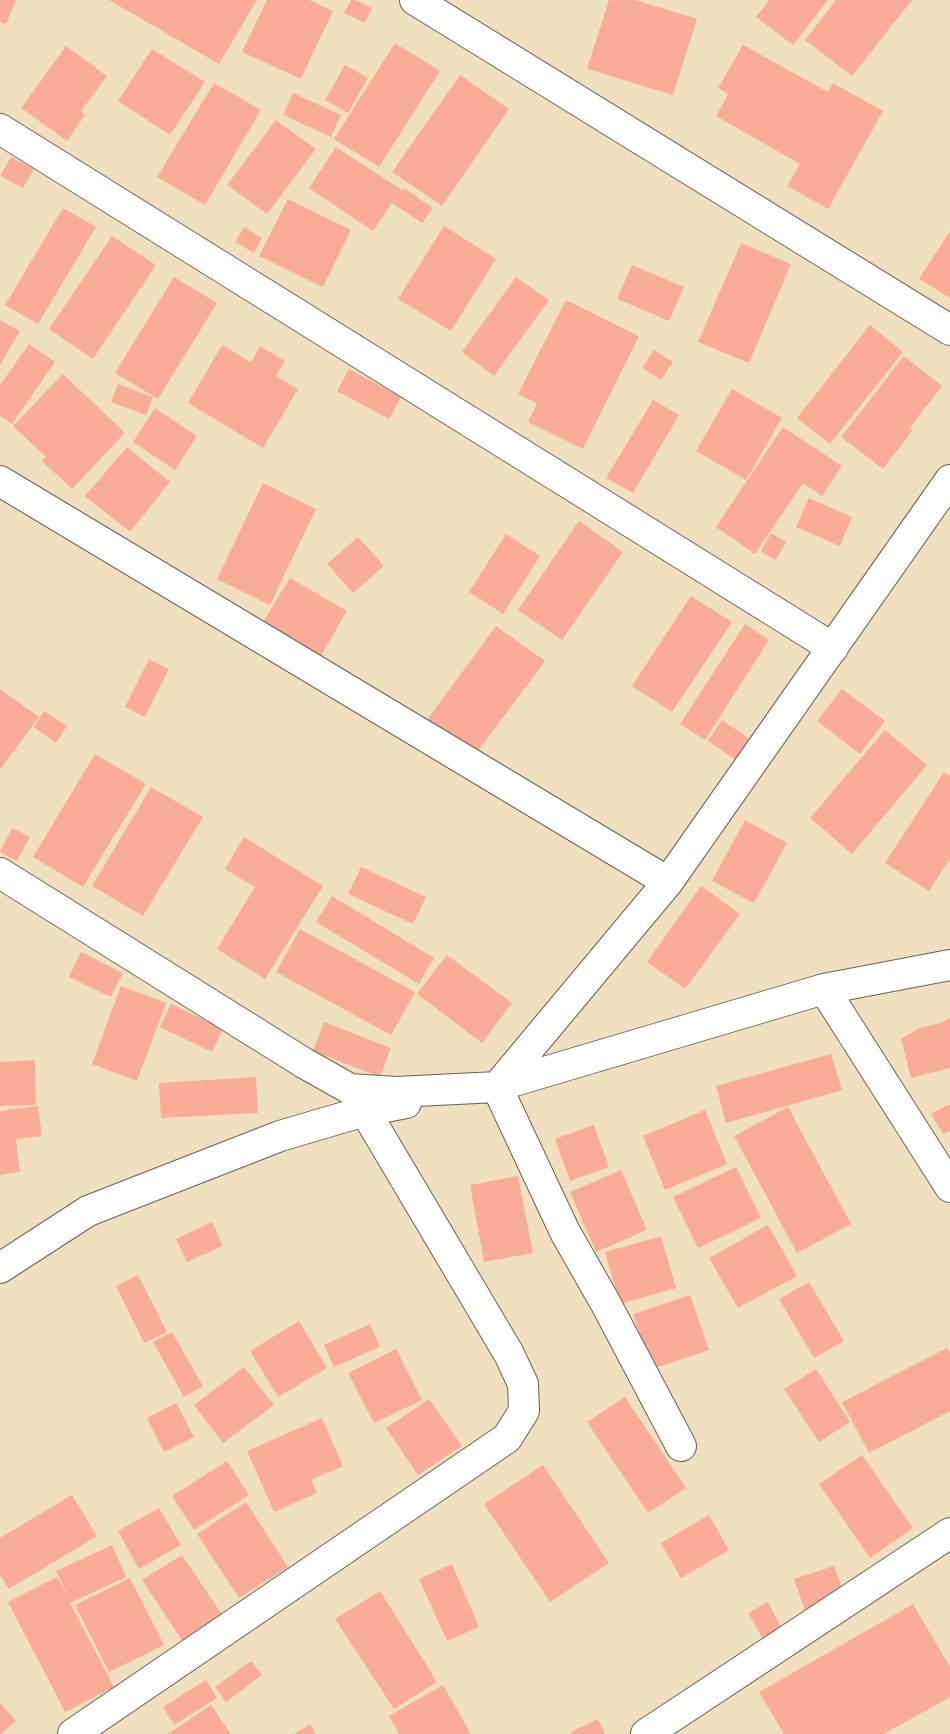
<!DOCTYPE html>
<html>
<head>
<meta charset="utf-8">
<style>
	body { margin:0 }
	canvas { display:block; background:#f0e0c0 }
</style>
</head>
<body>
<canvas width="950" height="1734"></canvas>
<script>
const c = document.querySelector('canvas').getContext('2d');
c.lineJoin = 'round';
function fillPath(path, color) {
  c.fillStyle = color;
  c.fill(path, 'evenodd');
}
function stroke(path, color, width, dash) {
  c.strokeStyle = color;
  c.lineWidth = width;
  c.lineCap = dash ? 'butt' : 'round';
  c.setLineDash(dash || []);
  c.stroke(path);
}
fillPath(new Path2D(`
	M0,0H16L6,24L0,22Z
	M109,0H257L219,64Z
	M267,0H309L333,11L301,79L242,52Z
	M351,0H355L372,8L365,23L344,13Z
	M609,0H635L697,19L673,95L587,69Z
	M769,0H828L793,45L756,17Z
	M836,0H912L852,76L805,40Z
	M395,43L440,71L379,167L334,139Z
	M743,45L828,92L833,83L883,111L828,209L787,186L800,164L716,116L728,94L718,88Z
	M66,46L107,76L81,111L85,115L67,141L21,108Z
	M152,49L205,82L170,135L118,101Z
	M345,65L368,78L348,113L325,100Z
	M460,75L509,109L442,206L392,172Z
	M214,83L261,110L205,205L157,177Z
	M293,93L341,115L331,137L283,115Z
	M276,120L316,149L267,214L227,185Z
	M336,147L402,190L404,188L433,208L422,223L392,203L373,231L309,188Z
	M11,157L34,169L23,188L0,176Z
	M288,199L351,230L323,287L259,256Z
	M63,208L96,227L38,324L5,305Z
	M444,226L496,259L451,331L398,299Z
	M244,227L262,238L254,253L235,242Z
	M950,231V298L919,279Z
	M112,236L156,265L93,359L49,329Z
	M741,243L791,264L749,363L698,342Z
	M632,265L684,287L669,321L617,299Z
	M174,277L217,303L158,399L115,373Z
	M516,277L549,300L494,376L462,352Z
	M566,300L639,336L583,449L528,422L537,403L518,394Z
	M0,320L20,331L0,365Z
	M870,325L903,352L830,444L797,418Z
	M29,344L55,362L12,424L0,416V385Z
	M222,345L251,362L260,346L285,361L276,376L298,389L263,448L188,403Z
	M654,350L673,362L661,380L642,368Z
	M904,356L942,386L909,429L912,431L883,469L841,437Z
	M349,369L401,397L389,419L337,391Z
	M63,374L125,433L72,489L42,461L46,457L13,426Z
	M118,384L153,397L146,415L111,402Z
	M732,389L782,418L746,480L696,451Z
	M653,400L679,415L633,493L606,478Z
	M155,408L197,436L175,470L133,442Z
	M783,427L842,466L822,496L803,483L755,554L716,527Z
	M127,447L170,482L130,532L85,496Z
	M263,483L316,509L270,605L217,579Z
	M809,498L852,517L840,546L796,527Z
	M579,521L623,552L562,640L518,610Z
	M771,533L786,542L776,560L761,552Z
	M506,534L540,556L503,614L469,592Z
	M358,537L384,566L353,593L327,564Z
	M290,578L347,611L321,656L263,622Z
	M691,596L732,622L672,712L632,686Z
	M745,624L769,640L705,740L680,724Z
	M496,626L545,661L475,755L427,720Z
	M149,659L169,669L145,717L125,707Z
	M0,689L39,717L0,770Z
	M842,689L885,721L860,754L817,721Z
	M44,711L67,726L56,743L34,727Z
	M722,720L754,742L740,763L708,741Z
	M885,730L927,765L852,854L810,818Z
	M95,754L146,784L83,887L33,857Z
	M944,772L950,776V859L929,891L885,863Z
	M151,787L203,817L143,916L92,886Z
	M745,820L787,843L754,903L712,881Z
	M12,828L30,837L17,861L0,852Z
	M244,837L323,886L265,979L217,949L255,887L225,869Z
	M361,867L426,897L413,924L348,894Z
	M701,886L740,914L685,989L647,962Z
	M332,896L434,958L419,984L316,922Z
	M300,929L415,992L391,1035L276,972Z
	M81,952L123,973L111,997L69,977Z
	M447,955L512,1003L482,1043L417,994Z
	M121,986L166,1003L137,1081L92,1064Z
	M171,1004L223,1029L212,1052L160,1027Z
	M950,1018V1068L911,1078L901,1039L919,1028L941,1023Z
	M324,1022L391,1048L380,1077L313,1051Z
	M831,1054L842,1090L726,1123L716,1086Z
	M35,1060L36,1105L0,1106V1062Z
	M256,1077L258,1113L161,1118L159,1083Z
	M950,1104V1131L943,1134L931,1114Z
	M38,1106L42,1136L16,1139L20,1172L0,1175V1111Z
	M788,1107L851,1224L797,1253L734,1136Z
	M705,1110L727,1164L665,1190L643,1136Z
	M594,1125L609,1167L570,1181L555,1139Z
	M736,1167L761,1218L698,1248L673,1197Z
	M621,1170L647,1230L596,1252L570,1192Z
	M518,1176L533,1253L484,1262L470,1185Z
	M212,1222L223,1246L187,1262L176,1239Z
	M768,1225L797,1276L738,1308L709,1258Z
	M661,1236L676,1288L620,1304L605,1252Z
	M138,1275L167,1332L144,1343L116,1286Z
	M809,1282L844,1341L814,1358L779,1299Z
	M690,1295L709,1350L652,1369L633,1314Z
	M299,1321L327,1368L278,1397L250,1351Z
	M370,1324L380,1347L334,1367L324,1345Z
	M172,1332L203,1386L184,1397L153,1342Z
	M947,1348L950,1353V1411L869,1453L842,1402Z
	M396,1349L422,1400L374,1423L348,1373Z
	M244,1367L274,1405L223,1443L194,1405Z
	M816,1369L850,1422L819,1442L784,1389Z
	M625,1397L686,1488L648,1513L587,1422Z
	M429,1399L462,1446L418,1475L386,1428Z
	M176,1403L194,1437L164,1452L147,1418Z
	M322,1418L343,1466L311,1480L317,1493L274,1512L247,1451Z
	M862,1455L913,1528L870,1558L819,1484Z
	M227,1461L249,1495L194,1530L172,1496Z
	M543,1465L609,1563L550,1602L484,1504Z
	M72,1495L97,1536L9,1589L0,1575V1538Z
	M246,1502L288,1567L239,1598L197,1534Z
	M159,1508L181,1545L139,1569L118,1531Z
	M709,1515L729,1550L681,1578L661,1543Z
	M112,1545L126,1577L70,1603L114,1687L65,1712L8,1602L57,1577L70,1601L56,1571Z
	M182,1555L225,1619L185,1645L142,1580Z
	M452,1564L479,1627L447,1641L419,1579Z
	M834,1566L845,1597L805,1610L794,1579Z
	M130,1578L164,1645L109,1672L75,1605Z
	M380,1591L437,1682L394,1709L335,1619Z
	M768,1602L782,1629L763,1639L748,1613Z
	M913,1604L950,1667V1697L884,1734H784L759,1692Z
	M251,1661L262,1675L226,1702L215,1687Z
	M206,1680L217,1698L174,1725L163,1707Z
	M443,1685L471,1734H399L389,1716Z
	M0,1703L16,1721L1,1734H0Z
	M211,1705L231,1734H168Z
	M598,1719L605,1734H572L571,1732Z
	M310,1724L316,1734H294Z`), '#faad96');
const minor = new Path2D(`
	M415,0L950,330
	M0,129L833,648
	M0,481L668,882
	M0,873L304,1063L350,1089L396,1092L497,1087L668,882L950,480
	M824,989L950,1187
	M494,1087L824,989L950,965
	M497,1087L565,1232L606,1304L681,1446
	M0,1268L88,1211L280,1136L365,1111L406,1103
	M73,1734L507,1438L524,1411L523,1384L509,1354L365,1111
	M646,1734L950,1533`);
stroke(minor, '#666155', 32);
stroke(minor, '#fff', 30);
</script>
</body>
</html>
